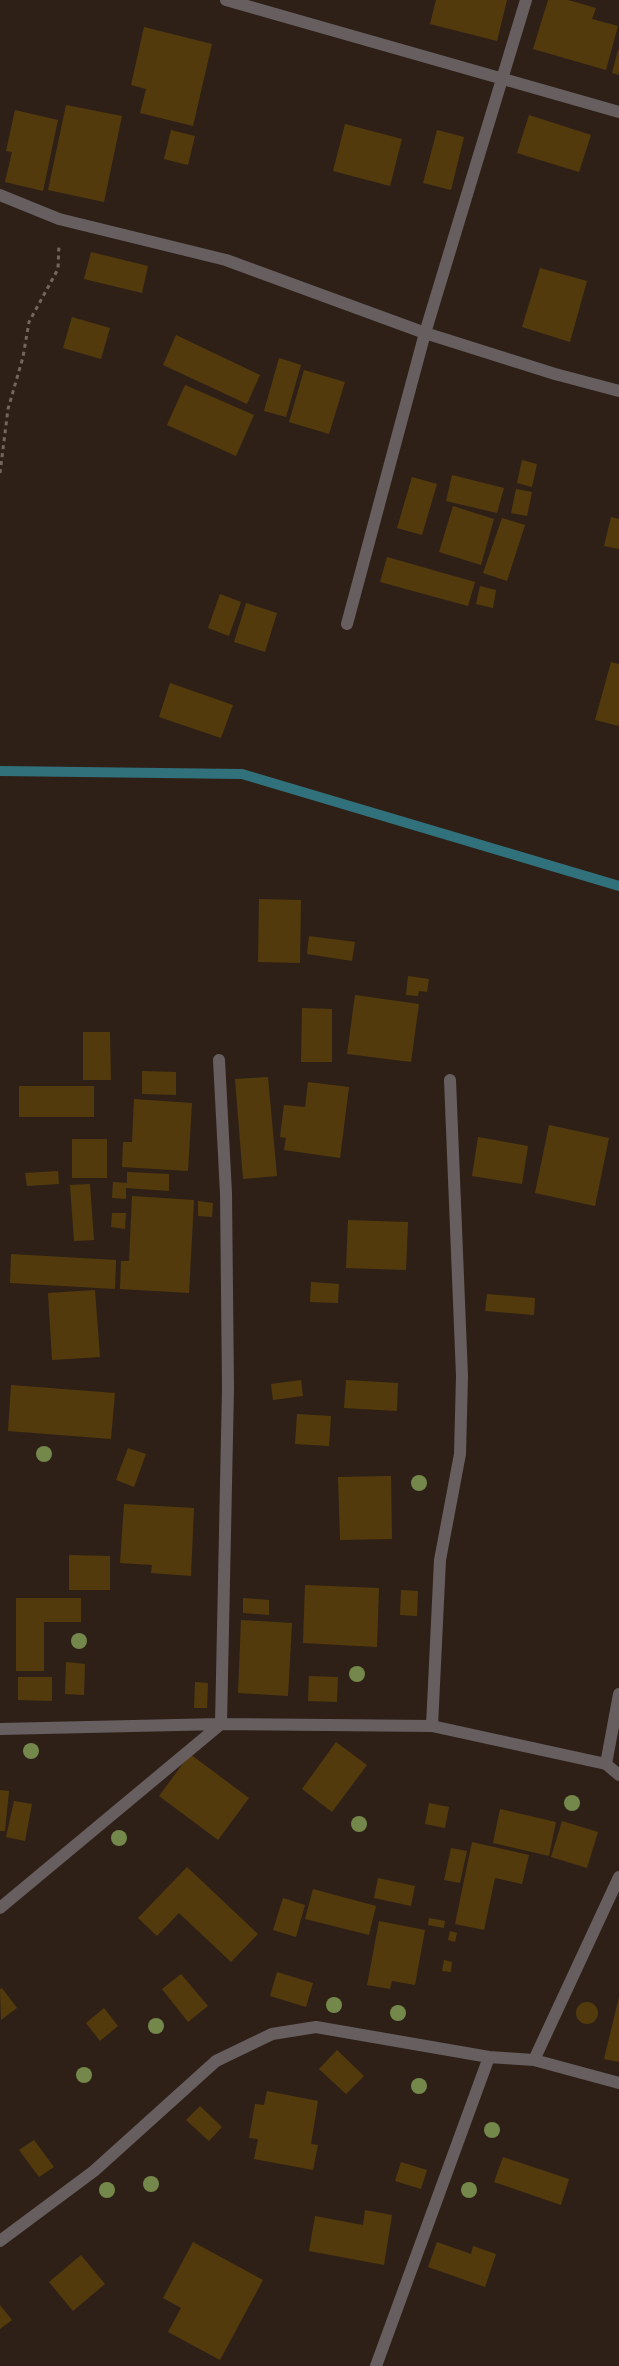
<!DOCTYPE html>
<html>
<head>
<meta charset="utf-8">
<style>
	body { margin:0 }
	canvas { display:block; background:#2e2016 }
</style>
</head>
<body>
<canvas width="619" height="2366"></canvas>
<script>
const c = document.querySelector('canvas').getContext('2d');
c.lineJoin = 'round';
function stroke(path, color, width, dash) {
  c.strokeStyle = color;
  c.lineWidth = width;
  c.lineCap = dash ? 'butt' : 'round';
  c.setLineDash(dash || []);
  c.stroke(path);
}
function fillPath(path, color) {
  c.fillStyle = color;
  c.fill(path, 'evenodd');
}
stroke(new Path2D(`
	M0,771L242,774L619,886`), '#30717c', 10);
fillPath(new Path2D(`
	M436,0H507L497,41L430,24Z
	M548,0H568L596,8L592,19L618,26L606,70L533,49Z
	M144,27L212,44L193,126L140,113L146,89L131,85Z
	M618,50H619V75L612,73Z
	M66,105L122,116L104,202L48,190Z
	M15,110L58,120L43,191L5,182L12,152L6,151Z
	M529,115L591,135L579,172L517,153Z
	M345,124L402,139L390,186L333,171Z
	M171,130L195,136L188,165L164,159Z
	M437,130L464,137L451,190L423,183Z
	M91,252L148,266L142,293L84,279Z
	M540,268L587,281L570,342L522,327Z
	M72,317L110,328L101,359L63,348Z
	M176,335L260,375L247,404L163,365Z
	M279,358L301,365L286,417L264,411Z
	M304,370L345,382L329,434L289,422Z
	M185,385L254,415L236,456L167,425Z
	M522,460L537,464L532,487L517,483Z
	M452,475L504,488L497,513L446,501Z
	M412,477L437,484L422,535L397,528Z
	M516,489L532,492L527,516L511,513Z
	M453,506L494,519L481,565L439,552Z
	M611,517L619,519V549L604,546Z
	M502,518L525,525L507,581L483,573Z
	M387,557L475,582L468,606L380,582Z
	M480,586L496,590L493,608L476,604Z
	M220,594L241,602L229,636L208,628Z
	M246,603L277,613L265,652L234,642Z
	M611,662L619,664V726L595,720Z
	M170,683L233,705L221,738L159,717Z
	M259,899L301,900L300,963L258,962Z
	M309,936L355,942L352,961L307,954Z
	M408,976L429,979L427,992L419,991L418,996L406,995Z
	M355,995L419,1004L411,1062L347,1054Z
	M302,1008L332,1009V1062H301Z
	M83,1032H110L111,1080H83Z
	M142,1071L176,1072V1095L142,1094Z
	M268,1077L277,1176L243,1179L235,1079Z
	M308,1082L349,1087L340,1158L284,1150L286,1138L280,1137L284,1105L305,1107Z
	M19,1086H94V1117H19Z
	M134,1099L192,1103L188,1171L122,1167L123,1142H132Z
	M549,1125L609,1138L595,1206L535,1193Z
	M478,1137L528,1146L522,1184L472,1176Z
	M72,1139H107V1178H72Z
	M58,1171L59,1184L27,1186L25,1173Z
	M127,1172L169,1174V1191L126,1188V1199L112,1198L113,1182L127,1183Z
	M90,1184L94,1240L74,1241L70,1185Z
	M132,1196L194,1200L189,1293L120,1289L121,1261H129Z
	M198,1201L213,1203L212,1217L198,1216Z
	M112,1213H126L125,1229L111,1227Z
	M348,1220L408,1222L406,1270L346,1268Z
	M11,1254L116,1260L115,1289L10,1283Z
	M311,1282L339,1284L338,1303L310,1302Z
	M95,1290L100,1357L52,1360L48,1293Z
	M487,1294L535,1298L534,1315L485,1311Z
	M301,1380L303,1396L273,1400L271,1384Z
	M346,1380L398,1383L397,1411L344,1408Z
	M11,1385L115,1393L111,1439L8,1431Z
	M297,1414L331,1416L329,1446L295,1444Z
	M128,1448L146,1454L134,1487L116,1480Z
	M391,1476L392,1539L340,1540L338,1477Z
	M124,1504L194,1508L191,1576L151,1573L152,1565L120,1563Z
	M69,1555L110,1556V1590H69Z
	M305,1585L379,1588L377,1647L303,1643Z
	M401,1590L418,1591L417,1616L400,1615Z
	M16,1598H81V1622H44V1671H16Z
	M243,1598L269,1600V1615L243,1613Z
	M241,1620L292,1623L288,1696L238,1693Z
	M66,1662L85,1664L84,1695L65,1694Z
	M309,1676L338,1677L337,1702L308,1701Z
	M18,1677H52V1701L18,1700Z
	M195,1682L208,1683L207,1708H194Z
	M336,1742L367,1765L332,1812L302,1789Z
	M190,1754L249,1798L218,1840L159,1796Z
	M0,1790L9,1791L5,1831H0Z
	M14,1801L32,1804L25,1841L6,1837Z
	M429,1803L449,1807L445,1828L425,1824Z
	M500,1809L556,1822L549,1856L493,1843Z
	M562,1821L598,1832L587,1868L551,1857Z
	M472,1842L529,1855L522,1884L495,1878L484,1930L455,1924Z
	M451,1848L467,1851L460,1883L444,1880Z
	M187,1867L258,1934L231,1962L179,1913L157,1936L138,1918Z
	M378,1878L415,1886L411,1906L374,1898Z
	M313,1889L376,1906L369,1935L305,1919Z
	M283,1898L305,1905L296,1937L273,1930Z
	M429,1918L445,1921L444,1928L428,1925Z
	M379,1921L425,1930L415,1985L392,1981L390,1989L367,1985Z
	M450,1931L457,1933L455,1942L448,1940Z
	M444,1960L452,1962L451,1972L442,1971Z
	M277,1972L313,1983L306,2007L270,1996Z
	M181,1974L208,2006L188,2022L162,1989Z
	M2,1988L17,2008L1,2020L0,1989Z
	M619,1997V2062L604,2059Z
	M576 2013a11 11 0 1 1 22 0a11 11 0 1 1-22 0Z
	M104,2008L118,2026L100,2041L86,2023Z
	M337,2050L364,2076L346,2094L319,2069Z
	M267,2091L318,2101L311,2144L318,2145L313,2170L254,2159L258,2139L249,2138L255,2104L264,2105Z
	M200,2106L222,2127L209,2141L186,2120Z
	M34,2140L54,2167L39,2177L19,2150Z
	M503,2157L569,2179L561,2205L494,2182Z
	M401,2162L427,2170L421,2189L395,2181Z
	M365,2210L392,2215L384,2265L309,2251L315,2216L363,2225Z
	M193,2242L263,2280L220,2360L168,2332L181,2308L163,2298Z
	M437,2242L471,2254L473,2246L496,2254L485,2287L428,2267Z
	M81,2255L105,2284L73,2311L49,2282Z
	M0,2305L12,2320L0,2329Z`), '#523a0d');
stroke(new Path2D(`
	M0,473L8,409L23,357L29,322L58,269L59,245`), '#72665d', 3, [4, 4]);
stroke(new Path2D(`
	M226,0L619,112
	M0,195L59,219L226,260L425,333L555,374L619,391
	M347,624L425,333L526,0
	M432,1726L440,1560L460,1454L462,1376L450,1080
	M0,1729L221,1724L432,1726L606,1764L619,1775
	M606,1764L619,1694
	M0,1908L221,1724L228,1388L226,1193L219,1060
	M534,2060L619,1877
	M0,2241L94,2171L216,2061L272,2034L316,2027L489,2057L534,2060L619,2083
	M376,2366L489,2057`), '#675e60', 12);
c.fillStyle = '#73884a';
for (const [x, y] of [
	[44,1454],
	[419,1483],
	[79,1641],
	[357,1674],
	[31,1751],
	[572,1803],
	[359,1824],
	[119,1838],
	[334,2005],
	[398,2013],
	[156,2026],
	[84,2075],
	[419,2086],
	[492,2130],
	[151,2184],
	[107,2190],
	[469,2190]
]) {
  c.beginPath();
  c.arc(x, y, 8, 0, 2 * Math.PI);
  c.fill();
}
</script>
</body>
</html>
